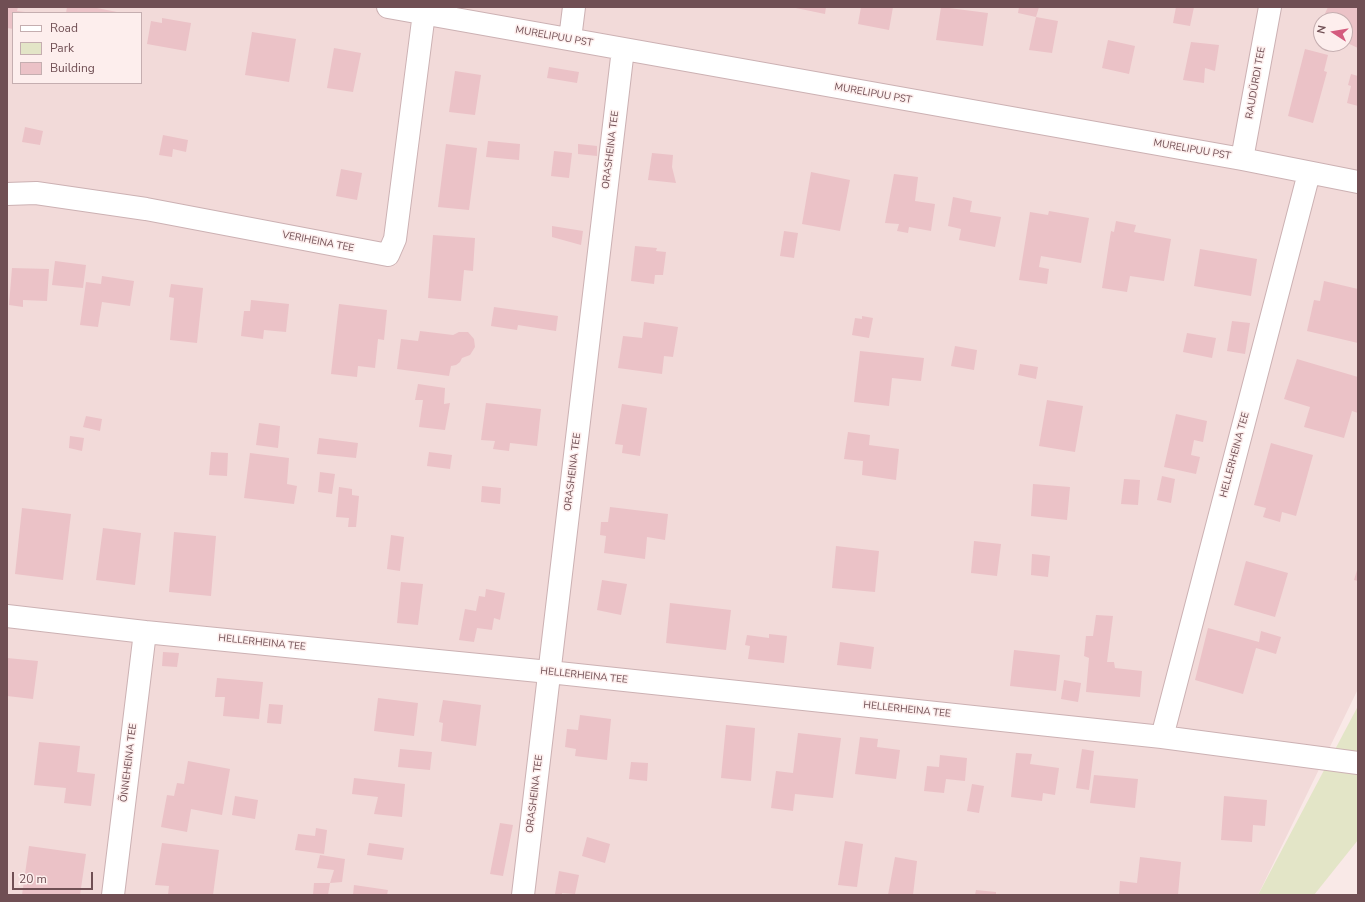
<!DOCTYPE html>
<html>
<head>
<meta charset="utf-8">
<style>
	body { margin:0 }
	#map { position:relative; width:1365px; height:902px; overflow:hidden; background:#f9e9e7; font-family:"Nunito Sans",sans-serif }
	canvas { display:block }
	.frame { position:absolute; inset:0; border:8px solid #704f54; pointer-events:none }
	.legend { position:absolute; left:12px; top:12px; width:130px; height:72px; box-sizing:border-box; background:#fdeeed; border:1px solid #c5aeb0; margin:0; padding:5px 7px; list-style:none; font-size:12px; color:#704f54 }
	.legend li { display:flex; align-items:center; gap:8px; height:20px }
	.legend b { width:20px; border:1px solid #c5aeb0 }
	.north { position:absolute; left:1313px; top:12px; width:40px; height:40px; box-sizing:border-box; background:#fdeeed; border:1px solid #c5aeb0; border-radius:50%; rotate:282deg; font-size:11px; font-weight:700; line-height:16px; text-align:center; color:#704f54 }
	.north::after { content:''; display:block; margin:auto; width:14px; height:18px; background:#d45b7e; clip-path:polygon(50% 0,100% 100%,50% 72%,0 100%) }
	.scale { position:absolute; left:12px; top:872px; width:81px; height:18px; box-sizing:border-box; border:2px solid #704f54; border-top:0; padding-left:5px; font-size:12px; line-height:14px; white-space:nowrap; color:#704f54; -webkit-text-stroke:3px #fdeeed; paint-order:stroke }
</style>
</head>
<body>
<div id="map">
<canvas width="1365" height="902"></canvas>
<div class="frame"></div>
<ul class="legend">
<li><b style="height:5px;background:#fff"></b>Road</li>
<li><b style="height:11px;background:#e3e5c7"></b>Park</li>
<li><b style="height:11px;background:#ebc2c7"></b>Building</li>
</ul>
<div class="north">N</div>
<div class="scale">20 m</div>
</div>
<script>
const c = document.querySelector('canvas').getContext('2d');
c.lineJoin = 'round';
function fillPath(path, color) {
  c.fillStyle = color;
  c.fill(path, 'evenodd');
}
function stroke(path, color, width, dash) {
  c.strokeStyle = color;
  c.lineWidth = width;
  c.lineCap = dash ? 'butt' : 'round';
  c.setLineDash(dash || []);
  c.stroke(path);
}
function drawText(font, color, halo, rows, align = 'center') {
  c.font = font + ' "Nunito Sans",sans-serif';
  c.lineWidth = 3;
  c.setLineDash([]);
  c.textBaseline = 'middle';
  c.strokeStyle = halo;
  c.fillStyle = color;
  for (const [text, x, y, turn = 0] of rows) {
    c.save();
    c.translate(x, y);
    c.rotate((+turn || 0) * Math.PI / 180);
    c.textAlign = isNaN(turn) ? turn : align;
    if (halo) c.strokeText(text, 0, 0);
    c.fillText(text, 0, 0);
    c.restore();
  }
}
fillPath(new Path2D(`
	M7,7H1358V689L1258,895H7ZM13,13H141V83H13ZM1321,20H1345V44H1321Z`), '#f2dad9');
fillPath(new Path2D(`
	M1358,706V840L1314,895H1258Z`), '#e3e5c7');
fillPath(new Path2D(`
	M7,7H18L17,11L25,12L13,13V29L7,28Z
	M67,7H92L122,13H66Z
	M791,7H826L825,14Z
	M861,7H893L889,30L858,24Z
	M941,7L988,13L983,46L936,40Z
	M1019,7H1039L1036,17L1018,13Z
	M1176,7H1194L1190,26L1173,23Z
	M1328,7H1358V48L1345,42V20H1322Z
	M1036,17L1058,21L1052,53L1029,50Z
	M162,18L191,23L186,51L147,44L151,21L162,23Z
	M252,32L296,39L289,82L245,75Z
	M1108,40L1135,46L1129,74L1102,68Z
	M1191,42L1219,45L1215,71L1205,68L1204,83L1183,80Z
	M334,48L361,53L353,92L327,88Z
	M1305,49L1328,55L1324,71L1327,72L1313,123L1288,116Z
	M549,67L579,72L577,83L547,78Z
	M455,71L481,75L475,115L449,112Z
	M1351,74L1358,76V106L1347,103L1351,86L1348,85Z
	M25,127L43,131L40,145L22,142Z
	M163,135L188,140L186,152L173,149L172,157L159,155Z
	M488,141L520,144L519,160L486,157Z
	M446,144L477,148L469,210L438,207Z
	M578,144L597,146V156L578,154Z
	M554,151L572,153L569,178L551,176Z
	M652,153L673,155L672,167L676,183L648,180Z
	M341,169L362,173L357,200L336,196Z
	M811,172L850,180L840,231L802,224Z
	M894,174L918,177L915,201L935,204L931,231L909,227L908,233L897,231L899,224L885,223Z
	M953,197L972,201L970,212L1001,217L995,247L959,240L961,229L948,226Z
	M1049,211L1089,218L1081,263L1041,256L1039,267L1049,269L1047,284L1019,280L1030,212L1048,215Z
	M1116,221L1136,225L1134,232L1171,239L1164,281L1130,276L1127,292L1102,288L1111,231L1114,232Z
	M552,226L583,231L581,245L552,237Z
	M784,231L798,233L794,258L780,256Z
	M433,235L475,238L473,271L464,270L461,301L428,298Z
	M635,246L657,248L656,251L666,252L663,275H655L654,284L631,281Z
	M1200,249L1257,259L1251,296L1194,286Z
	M55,261L86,265L83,288L52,285Z
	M12,268L49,269L47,301L23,300V307L9,305Z
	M102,276L134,281L130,306L102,302L98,327L80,325L86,282L101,284Z
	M1324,281L1358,289V343L1307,331L1314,300L1320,301Z
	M171,284L203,288L197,343L170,340L174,298L169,297Z
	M251,300L289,304L286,332L264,330L263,339L241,336L244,311H250Z
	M339,304L387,310L384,340L378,339L375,368L358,366L357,377L331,374Z
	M494,307L558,316L556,331L518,325L517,330L491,326Z
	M862,316L873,318L869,338L852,335L855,318L862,319Z
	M1232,321L1250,323L1245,354L1227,351Z
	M644,322L678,327L673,357L664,356L662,374L618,368L623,336L642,338Z
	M420,331L453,335L459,332H468L474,339L475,347L470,355L462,358L460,362L456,365L451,366L449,376L397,369L401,339L418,341Z
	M1187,333L1216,338L1212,358L1183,352Z
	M955,346L977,350L974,370L951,366Z
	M860,351L924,358L921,381L892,378L889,406L854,402Z
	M1297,359L1358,377V413L1352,411L1344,438L1304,427L1310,407L1284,399Z
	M1020,364L1038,367L1036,379L1018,375Z
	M418,384L445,388L444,404L450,403L445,430L419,427L423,400H415Z
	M1047,400L1083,406L1075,452L1039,446Z
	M486,403L541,409L537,446L510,443L509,451L493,449L495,441L481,440Z
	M622,404L647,408L640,456L622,453L623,445L615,444Z
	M1176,414L1207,421L1203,442L1194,440L1191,455L1200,457L1196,474L1164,467Z
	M86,416L102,419L100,431L83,427Z
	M259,423L280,426L278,448L256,445Z
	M848,432L870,435L869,445L899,449L896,480L862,475L863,461L844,459Z
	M70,436L84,438L82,451L69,448Z
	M319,438L358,443L356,458L317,454Z
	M1271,443L1313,455L1296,516L1282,512L1280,522L1263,517L1266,508L1254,505Z
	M211,452L228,453L227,476L209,475Z
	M429,452L452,455L450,469L427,466Z
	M250,453L289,458L287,484L297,486L294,504L244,498Z
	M320,472L335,474L332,494L318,492Z
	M1162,476L1175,479L1171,503L1157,500Z
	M1124,479L1140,480L1138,505L1121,504Z
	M1033,484L1070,487L1067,520L1031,516Z
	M482,486L501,488L500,504L481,502Z
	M339,487L352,489V495L359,496L356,527H348L349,518L336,517Z
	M610,507L668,514L665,540L647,537L645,559L604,553L606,536L600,535L601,522H608Z
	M22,508L71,514L63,580L15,574Z
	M103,528L141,533L135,585L96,580Z
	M174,532L216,536L211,596L169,592Z
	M391,535L404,537L400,571L387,569Z
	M974,541L1001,544L997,576L971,573Z
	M836,546L879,551L875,592L832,588Z
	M1032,554L1050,556L1048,577L1031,575Z
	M1246,561L1288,573L1275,617L1234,605Z
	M1358,567V581L1354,580Z
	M602,580L627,584L621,615L597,610Z
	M401,582L423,584L418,625L397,623Z
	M486,589L505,593L500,620L494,618L492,630L477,628L474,642L459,640L465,609L476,611L479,596L485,597Z
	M670,603L731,610L726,650L666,643Z
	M1096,615L1113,616L1107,662H1114L1115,668L1142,671L1140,697L1086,692L1089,658L1084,656L1086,636H1093Z
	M1208,628L1259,642L1261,631L1281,637L1276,654L1256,648L1243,694L1195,680Z
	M769,634L787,636L784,663L748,659L750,646L745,645L747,635L769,638Z
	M840,642L874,647L871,669L837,665Z
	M1014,650L1060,655L1056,691L1010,686Z
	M163,652L179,653L177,667L162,666Z
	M7,658L38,661L33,699L7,696Z
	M217,678L263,682L259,719L223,716L225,697H215Z
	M1064,680L1081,683L1078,702L1061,699Z
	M378,698L418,703L414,736L374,731Z
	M443,700L481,705L476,746L441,741L443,723L439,722Z
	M269,704L283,705L281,724L267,723Z
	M580,715L611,719L607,760L575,756L576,749L565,747L567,729L578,730Z
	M726,725L755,728L751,781L721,778Z
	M798,733L841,738L833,798L795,794L793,811L771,808L776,771L793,773Z
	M860,737L878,739L877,747L900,750L896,779L855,774Z
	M39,742L80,746L77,772L95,774L91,806L64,803L66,788L34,785Z
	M400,749L432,752L430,770L398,767Z
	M1082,749L1094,751L1089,790L1076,788Z
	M1016,753L1032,754L1030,764L1059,768L1055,795L1043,793L1042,801L1011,797Z
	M940,755L967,758L965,781L946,779L944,793L924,791L927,766L939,767Z
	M188,761L230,769L222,815L191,809L187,832L161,827L167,795L174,796L177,783L184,784Z
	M631,762L648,763L647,781L629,779Z
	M1094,775L1138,779L1135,808L1090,803Z
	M354,778L405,784L402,817L374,814L378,797L352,794Z
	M972,784L984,786L979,813L967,811Z
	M235,796L258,800L255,819L232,815Z
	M1224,796L1267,800L1265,826L1253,825L1252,842L1221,840Z
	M500,823L513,825L503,876L490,874Z
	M316,828L327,830L324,854L295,850L298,834L315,836Z
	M587,837L610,844L605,863L582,856Z
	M845,841L863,844L857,887L838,885Z
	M162,843L219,850L213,895H168L169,886L155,885Z
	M369,843L404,848L402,860L367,855Z
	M29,846L86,854L80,895H22Z
	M320,855L345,859L342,882L330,883L334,870L317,868Z
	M895,857L917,861L913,895H888Z
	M1140,857L1181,862L1178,895H1119L1120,881L1137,883Z
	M559,871L579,875L575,894L562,893V895L555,894Z
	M314,883H330L328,895H313Z
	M354,885L388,890L387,895H353Z
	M976,890L996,892V895H975Z`), '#ebc2c7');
const street = new Path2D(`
	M388,7L1242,159L1358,182
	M570,39L574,7
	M1242,159L1270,7
	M7,194L36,193L146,209L388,255L395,239L424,13
	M7,616L145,632L549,672L1162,737L1358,763
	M1162,737L1309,173
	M113,895L145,632
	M523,895L623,49`);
stroke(street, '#ccb1b3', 24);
stroke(street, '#fff', 22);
drawText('10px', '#704f54', '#fdeeed', [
	["MURELIPUU PST",554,37,10],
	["RAUDÜRDI TEE",1256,83,-80],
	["MURELIPUU PST",873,94,10],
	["ORASHEINA TEE",611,150,-83],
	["MURELIPUU PST",1192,150,10],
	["VERIHEINA TEE",318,242,11],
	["HELLERHEINA TEE",1235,455,-75],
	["ORASHEINA TEE",573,472,-83],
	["HELLERHEINA TEE",262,643,6],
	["HELLERHEINA TEE",584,676,6],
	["HELLERHEINA TEE",907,710,6],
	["ÕNNEHEINA TEE",129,763,-83],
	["ORASHEINA TEE",535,794,-83]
]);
</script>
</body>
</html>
